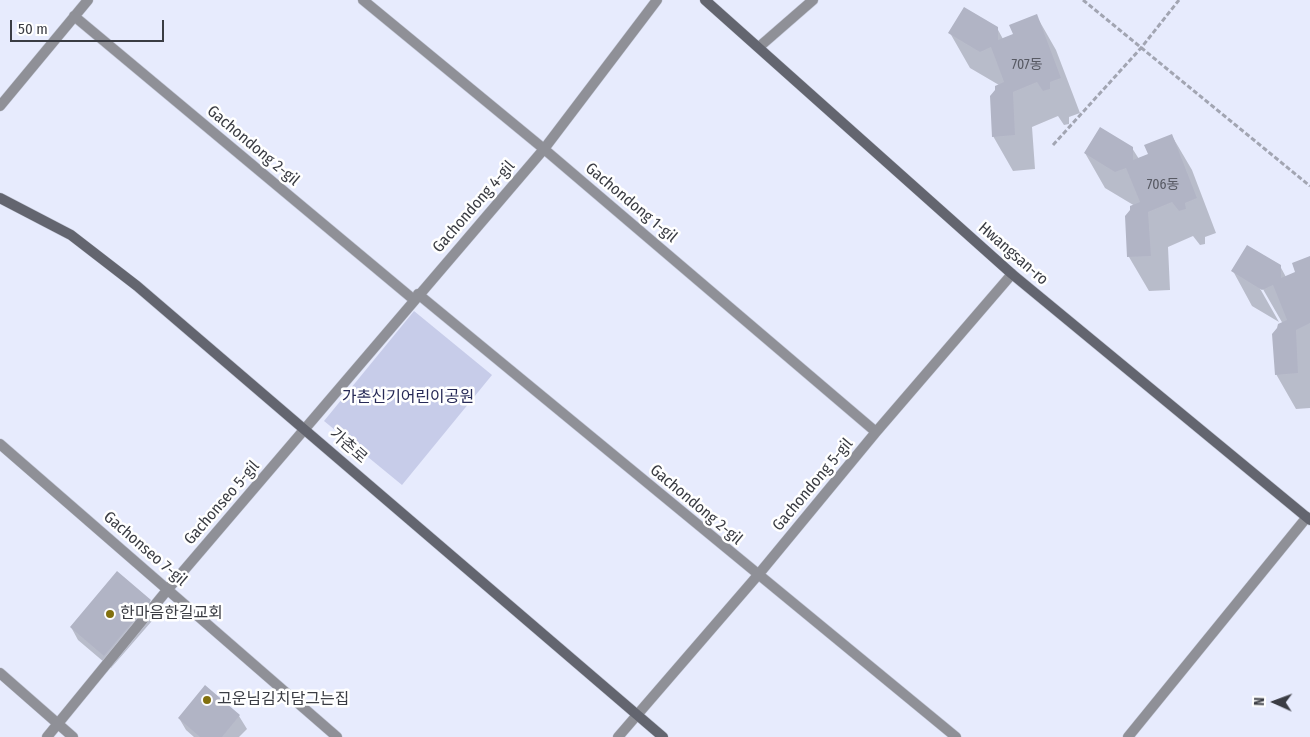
<!DOCTYPE html>
<html>
<head>
<meta charset="utf-8">
<style>
	body { margin:0 }
	#map { position:relative; width:1310px; height:737px; overflow:hidden; background:#e7ebfd; font-family:"Fira Sans Condensed",sans-serif }
	canvas { display:block }
	.north { position:absolute; left:1250px; top:677px; width:50px; height:50px; -webkit-text-stroke:4px #fff; paint-order:stroke; rotate:272deg; font-size:14px; font-weight:700; line-height:20px; text-align:center; color:#3a3c43 }
	.north::after { content:''; display:block; margin:auto; width:18px; height:22px; background:#3a3c43; clip-path:polygon(50% 0,100% 100%,50% 72%,0 100%) }
	.scale { position:absolute; left:10px; top:20px; width:154px; height:22px; box-sizing:border-box; border:2px solid #3a3c43; border-top:0; padding-left:6px; font-size:15px; line-height:18px; white-space:nowrap; color:#3a3c43; -webkit-text-stroke:4px #fff; paint-order:stroke }
</style>
</head>
<body>
<div id="map">
<canvas width="1310" height="737"></canvas>
<div class="north">N</div>
<div class="scale">50 m</div>
</div>
<script>
const c = document.querySelector('canvas').getContext('2d');
c.lineJoin = 'round';
function fillPath(path, color) {
  c.fillStyle = color;
  c.fill(path, 'evenodd');
}
function stroke(path, color, width, dash) {
  c.strokeStyle = color;
  c.lineWidth = width;
  c.lineCap = dash ? 'butt' : 'round';
  c.setLineDash(dash || []);
  c.stroke(path);
}
function drawText(font, color, halo, rows, align = 'center') {
  c.font = font + ' "Fira Sans Condensed","Noto Sans KR",sans-serif';
  c.lineWidth = 5;
  c.setLineDash([]);
  c.textBaseline = 'middle';
  c.strokeStyle = halo;
  c.fillStyle = color;
  for (const [text, x, y, turn = 0] of rows) {
    c.save();
    c.translate(x, y);
    c.rotate((+turn || 0) * Math.PI / 180);
    c.textAlign = isNaN(turn) ? turn : align;
    if (halo) c.strokeText(text, 0, 0);
    c.fillText(text, 0, 0);
    c.restore();
  }
}
fillPath(new Path2D(`
	M414,311L492,375L402,485L324,421Z`), '#c7cce9');
fillPath(new Path2D(`
	M1036,15L1056,50L1080,113L1069,117V124L1064,125L1058,116L1032,127L1035,169L1013,171L993,136L999,85L970,68L950,33L997,28L1003,39L1014,35Z
	M1172,136L1192,170L1216,233L1205,237V244L1200,245L1193,236L1168,247L1170,290L1149,291L1129,257L1135,206L1105,188L1085,153L1132,148L1139,159L1150,155Z
	M1310,257V408L1296,409L1276,374L1283,324L1260,284L1258,285L1279,322L1252,306L1233,271L1280,266L1286,277L1297,273Z
	M117,573L150,601L158,614L111,668L78,640L71,627Z
	M205,687L239,716L247,729L239,737H194L186,730L179,718Z`), '#0003');
fillPath(new Path2D(`
	M964,7L998,27V40L1013,34L1009,25L1037,14L1061,78L1050,82V89L1043,91L1037,82L1013,92L1015,135L992,137L990,96L995,90V86L1004,82L991,47L980,52L948,33Z
	M1100,127L1133,147V160L1148,154L1144,145L1172,134L1197,198L1185,203L1186,209L1179,211L1172,202L1148,212L1151,256L1127,257L1125,216L1130,210V206L1140,202L1126,168L1115,172L1084,153Z
	M1247,245L1281,265V278L1295,272L1292,263L1310,256V323L1296,330L1298,373L1275,375L1272,334L1277,328L1278,324L1287,320L1273,285L1262,290L1231,271Z
	M117,571L151,600L104,656L70,627Z
	M205,685L240,715L222,737H200L178,718Z`), '#b1b4c5');
const minor = new Path2D(`
	M363,0L544,149L876,432
	M74,16L413,299
	M0,106L88,0
	M418,294L956,737
	M0,444L337,737
	M0,673L73,737
	M47,737L168,589L544,149L657,0
	M618,737L758,575L876,432L1012,274
	M1128,737L1307,517`);
const tertiary = new Path2D(`
	M759,47L813,0`);
const secondary = new Path2D(`
	M705,0L1012,274L1310,520
	M0,198L71,235L137,286L663,737`);
stroke(minor, '#c4c8d8', 11);
stroke(tertiary, '#c4c8d8', 11);
stroke(secondary, '#c4c8d8', 11);
stroke(new Path2D(`
	M1083,0L1310,186
	M1053,145L1141,48L1179,0`), '#a2a5b2', 3, [5, 2.5]);
stroke(minor, '#8f9097', 10);
stroke(tertiary, '#8f9097', 10);
stroke(secondary, '#63656f', 10);
for (const [x, y, r, color] of [
	[110,614,5,"#82700e"],
	[207,700,5,"#82700e"]
]) {
  const dot = new Path2D();
  dot.arc(x, y, r, 0, 2 * Math.PI);
  c.fillStyle = color;
  c.fill(dot);
  stroke(dot, '#fff', 2);
}
drawText('14px', '#585a64', null, [
	["707동",1027,65],
	["706동",1163,185]
]);
drawText('16px', '#3a3c43', '#fff', [
	["Gachondong 2-gil",253,146,40],
	["Gachondong 1-gil",631,203,40],
	["Gachondong 4-gil",474,207,-49],
	["Hwangsan-ro",1013,254,41],
	["가촌로",348,446,41],
	["Gachondong 5-gil",813,485,-50],
	["Gachonseo 5-gil",222,503,-49],
	["Gachondong 2-gil",696,505,40],
	["Gachonseo 7-gil",145,549,41]
]);
drawText('16px', '#272a57', '#fff', [
	["가촌신기어린이공원",408,398]
]);
drawText('16px', '#3a3c43', '#fff', [
	["한마음한길교회",120,614],
	["고운님김치담그는집",217,700]
], 'left');
</script>
</body>
</html>
